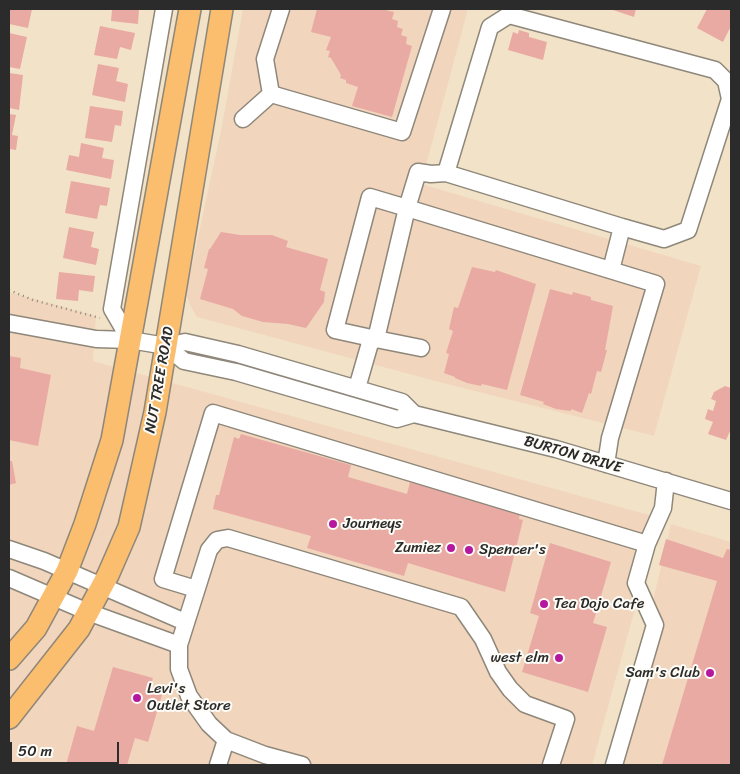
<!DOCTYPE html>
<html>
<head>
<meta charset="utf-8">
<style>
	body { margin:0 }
	#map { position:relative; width:740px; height:774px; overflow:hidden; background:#f2e3c8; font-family:Sriracha,sans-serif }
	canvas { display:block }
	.frame { position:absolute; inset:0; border:10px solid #2b2b2b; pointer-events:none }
	.scale { position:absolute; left:10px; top:742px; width:109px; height:22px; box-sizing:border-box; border:2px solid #2b2b2b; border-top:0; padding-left:6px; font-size:15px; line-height:18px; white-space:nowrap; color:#2b2b2b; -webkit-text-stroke:4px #fdfcf7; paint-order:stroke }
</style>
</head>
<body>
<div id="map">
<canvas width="740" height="774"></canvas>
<div class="frame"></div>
<div class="scale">50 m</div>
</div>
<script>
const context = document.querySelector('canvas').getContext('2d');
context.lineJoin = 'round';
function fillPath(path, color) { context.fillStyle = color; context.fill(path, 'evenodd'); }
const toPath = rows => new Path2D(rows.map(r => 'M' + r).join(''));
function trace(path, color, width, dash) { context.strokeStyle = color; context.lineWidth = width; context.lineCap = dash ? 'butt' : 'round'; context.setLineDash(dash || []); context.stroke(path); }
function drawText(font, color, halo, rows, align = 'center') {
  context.font = font + ' Sriracha,sans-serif'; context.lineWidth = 4; context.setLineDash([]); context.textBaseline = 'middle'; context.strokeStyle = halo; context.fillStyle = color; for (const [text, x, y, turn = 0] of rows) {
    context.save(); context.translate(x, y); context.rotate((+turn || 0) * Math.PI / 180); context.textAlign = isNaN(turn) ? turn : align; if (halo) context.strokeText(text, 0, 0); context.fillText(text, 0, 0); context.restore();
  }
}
fillPath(toPath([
	[243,9,468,9,421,184,701,266,654,436,439,382,197,317,190,305,186,293,222,126],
	[9,292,96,316,93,361,660,518,592,765,9,765],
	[671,524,731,542,731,765,614,765]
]), '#f1d5bd');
fillPath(toPath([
	[9,9,32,9,28,28,9,24],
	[112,9,139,9,138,24,111,21],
	[317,9,381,9,394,12,392,19,398,21,397,27,403,29,401,35,407,37,406,44,412,46,392,117,352,106,358,87,346,83,346,80,340,78,341,75,331,58,328,57,330,51,326,50,331,37,311,32],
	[610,9,636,9,634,17],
	[707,9,731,9,731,26,723,42,697,28],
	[100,26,135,33,131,50,120,47,117,59,94,55],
	[519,30,529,33,529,37,547,42,543,60,508,50,513,32,518,34],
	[9,33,27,37,20,69,9,67],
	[98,64,119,68,116,81,128,84,125,102,92,95],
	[9,73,23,75,19,110,9,108],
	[90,106,123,111,121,126,115,125,112,142,85,138],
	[9,114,16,115,12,135,18,136,16,150,9,149],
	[81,143,104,148,102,158,114,160,111,179,66,170,69,155,79,157],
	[71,181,110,188,107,206,100,205,97,219,65,213],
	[69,227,94,232,91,247,99,249,96,265,63,258],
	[221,232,240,235,272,235,288,241,286,247,328,259,320,290,325,292,324,302,306,328,288,324,263,322,242,316,233,309,200,299,208,269,204,268,209,249,210,249],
	[472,267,495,272,496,270,536,284,507,390,482,384,481,386,467,383,455,378,455,377,444,373,449,354,446,353,453,331,449,329,454,307,458,308],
	[59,272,95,276,93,292,79,290,78,301,56,299],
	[550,289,572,295,573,292,591,297,591,300,613,306,605,350,607,350,601,372,597,371,591,394,589,393,582,413,571,409,571,411,556,409,543,404,544,402,520,395],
	[9,356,21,358,20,368,51,375,38,446,9,440],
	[725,386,731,388,731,429,726,440,708,434,713,422,705,419,708,409,713,411,716,401,711,399,714,392],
	[241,434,351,465,348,477,407,494,410,482,520,513,519,519,523,520,505,592,408,563,404,576,307,548,311,536,213,509,216,495,219,495,234,437,239,439],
	[9,461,12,461,16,483,9,485],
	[666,539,723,558,727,549,731,550,731,765,662,765,717,581,659,565],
	[550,543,611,562,593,623,607,627,588,692,522,672,539,616,530,613],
	[113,667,153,678,149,691,162,695,148,742,135,738,127,765,66,765,77,726,94,731]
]), '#e9aaa3');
const minor = toPath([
	[271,94,402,132,442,9],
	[271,94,265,59,281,9],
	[243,119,271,94],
	[446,173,431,174,418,172,407,208,656,284,610,438,606,464],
	[611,270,622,227,446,173,490,27,509,15,715,70,726,81,730,99,688,230,664,239,622,227],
	[9,323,96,339,130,340,166,346,185,342,238,354,402,402,414,414],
	[130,340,112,309,164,9],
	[166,346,184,361,236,372,397,419,414,414,556,449,731,501],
	[357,388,370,343,376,339,407,208,370,197,335,330,376,339,421,348],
	[9,549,44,561,185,622],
	[9,578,88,612,179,645],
	[196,589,163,579,213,413,647,544],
	[218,765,226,740],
	[302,765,265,755,226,740,209,724,189,696,179,669,179,645,209,550,217,540,228,538,461,607,483,639,498,672,510,689,525,704,566,719,551,765],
	[614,765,655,625,636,583,647,544,663,508,666,481]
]);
const major = toPath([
	[9,659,36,628,67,571,85,524,112,440,190,9],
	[9,718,79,629,108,575,129,527,155,412,222,9]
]);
trace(minor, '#8e877a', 19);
trace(major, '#8e877a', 24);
trace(toPath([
	[9,290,33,300,100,318]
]), '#8e877a', 2.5, [1, 4]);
trace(minor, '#fff', 16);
trace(major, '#fbbd6e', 21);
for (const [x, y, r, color] of [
	[333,524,5,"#b5179e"],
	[451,548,5,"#b5179e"],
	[469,550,5,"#b5179e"],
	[544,604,5,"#b5179e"],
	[559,658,5,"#b5179e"],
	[710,673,5,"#b5179e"],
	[137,698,5,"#b5179e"]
]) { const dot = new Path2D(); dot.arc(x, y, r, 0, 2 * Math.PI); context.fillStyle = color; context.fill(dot); trace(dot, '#fdfcf7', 2); }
drawText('15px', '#2b2b2b', '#fdfcf7', [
	["NUT TREE ROAD",160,380,-80],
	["BURTON DRIVE",573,455,16]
]);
drawText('15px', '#2b2b2b', '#fdfcf7', [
	["Journeys",343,524],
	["Zumiez",441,548,"right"],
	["Spencer's",479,550],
	["Tea Dojo Cafe",554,604],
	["west elm",549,658,"right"],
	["Sam's Club",700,673,"right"],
	["Levi's",147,689],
	["Outlet Store",147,706]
], 'left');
</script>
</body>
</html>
